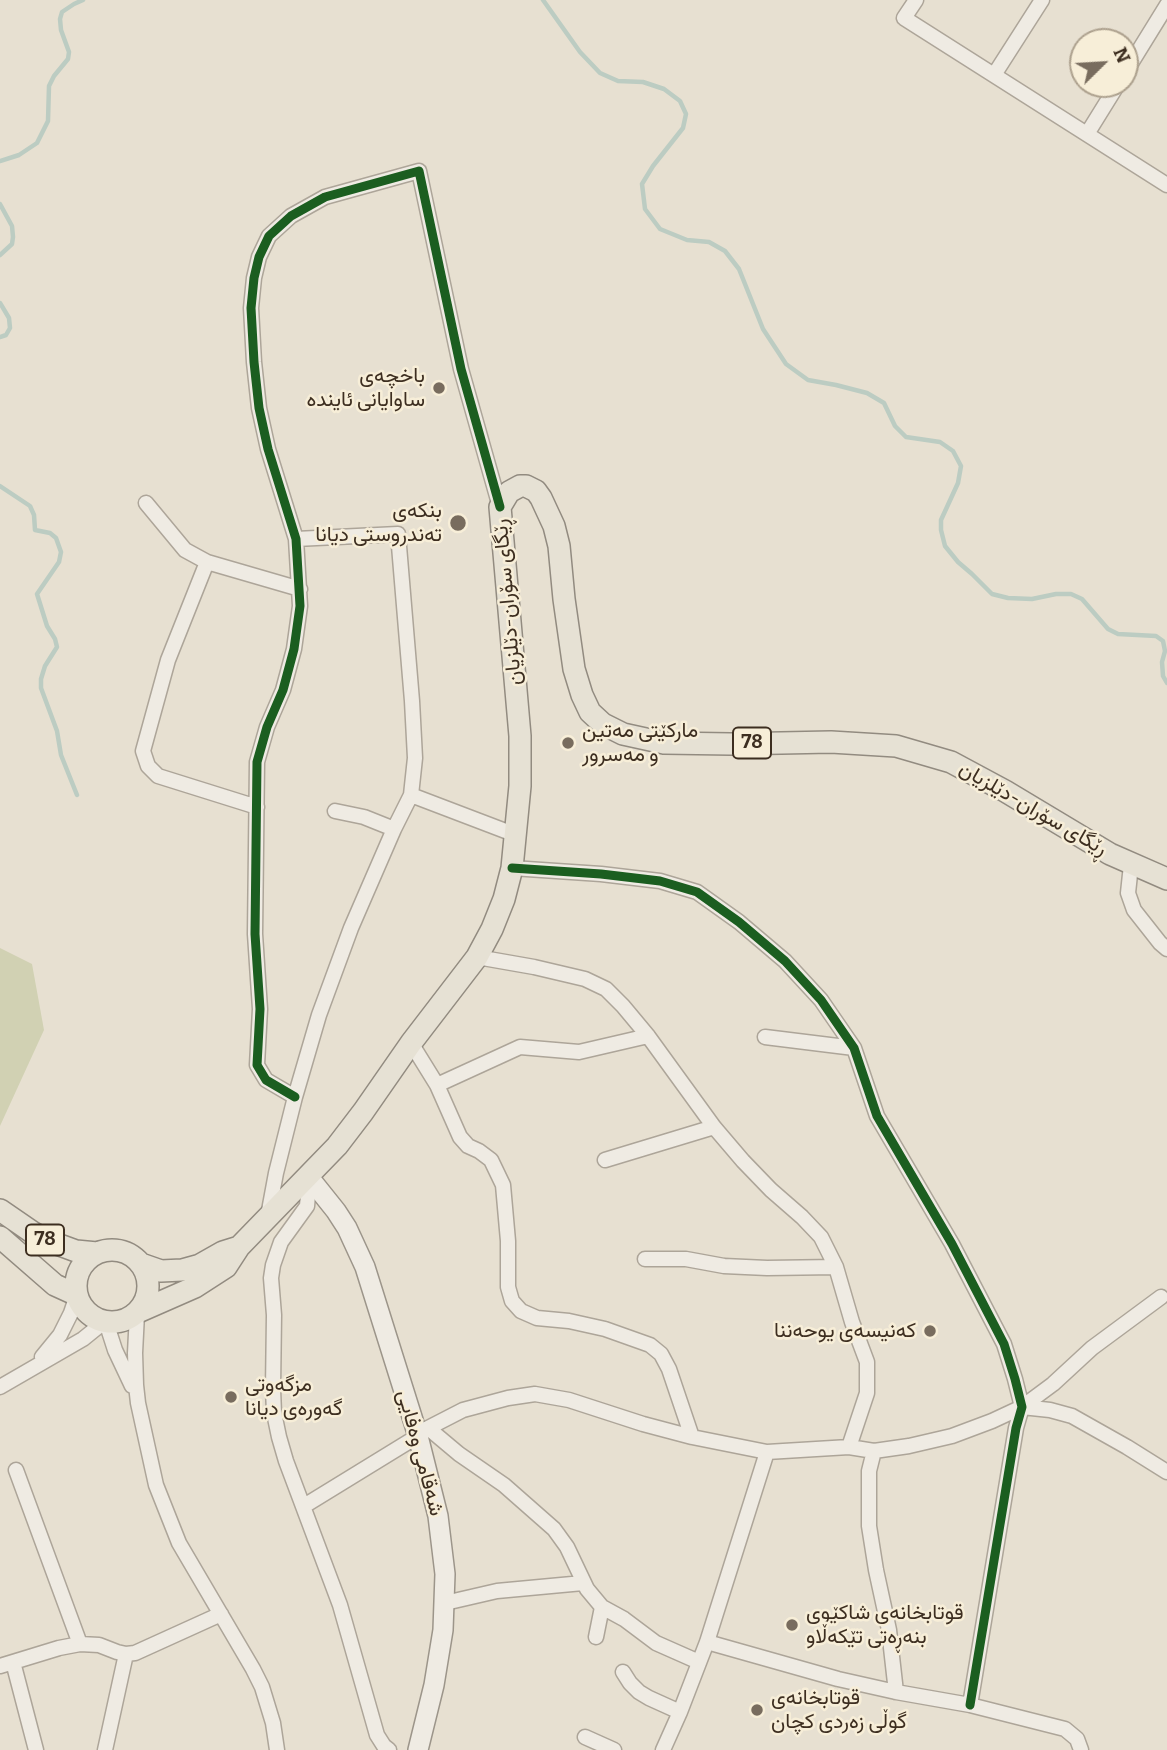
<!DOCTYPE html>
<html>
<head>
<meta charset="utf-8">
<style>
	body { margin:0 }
	#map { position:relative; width:1167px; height:1750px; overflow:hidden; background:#e7e0d1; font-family:Bitter,serif }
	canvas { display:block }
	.north { position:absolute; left:1069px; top:28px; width:70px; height:70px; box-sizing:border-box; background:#f7eed8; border:2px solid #ada18e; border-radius:50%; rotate:66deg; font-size:19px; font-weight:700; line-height:28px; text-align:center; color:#3d2e20 }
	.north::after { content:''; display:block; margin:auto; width:24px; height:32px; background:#786c5e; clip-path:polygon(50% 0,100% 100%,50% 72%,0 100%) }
</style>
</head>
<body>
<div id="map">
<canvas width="1167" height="1750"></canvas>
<div class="north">N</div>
</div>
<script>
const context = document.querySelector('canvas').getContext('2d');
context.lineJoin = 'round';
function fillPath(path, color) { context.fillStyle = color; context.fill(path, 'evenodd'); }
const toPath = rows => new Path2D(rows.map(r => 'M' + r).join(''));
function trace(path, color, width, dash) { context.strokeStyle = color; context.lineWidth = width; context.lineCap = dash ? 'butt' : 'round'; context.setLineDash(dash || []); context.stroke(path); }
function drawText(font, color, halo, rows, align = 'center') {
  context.font = font + ' Bitter,Vazirmatn,serif'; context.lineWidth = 5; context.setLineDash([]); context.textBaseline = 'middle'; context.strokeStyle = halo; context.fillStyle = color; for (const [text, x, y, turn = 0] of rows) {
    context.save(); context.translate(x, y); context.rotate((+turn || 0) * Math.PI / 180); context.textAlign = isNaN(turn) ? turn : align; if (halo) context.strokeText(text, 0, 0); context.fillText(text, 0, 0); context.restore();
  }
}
fillPath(toPath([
	[0,948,32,964,44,1030,0,1126]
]), '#d1d1b3');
trace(toPath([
	[543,0,580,52,600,73,618,81,643,82,664,89,680,101,686,114,683,128,653,166,642,184,645,209,660,229,687,240,709,242,725,251,739,269,763,329,786,364,808,380,836,385,867,393,884,403,895,426,906,437,940,442,953,451,961,466,958,483,941,520,941,530,945,546,958,562,972,574,992,594,1008,598,1032,599,1056,594,1071,594,1082,599,1108,629,1118,634,1156,636,1163,641,1165,651,1162,662,1163,676,1167,683],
	[0,161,19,155,37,143,48,121,49,86,54,76,68,59,69,52,61,30,60,19,62,12,74,4,83,0],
	[0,204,12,226,13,237,12,244,0,255],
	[0,303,9,318,10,328,6,335,0,337],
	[0,486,30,506,34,515,35,530,50,533,56,538,61,552,59,562,37,594,47,626,55,639,57,647,45,666,41,679,41,688,57,731,61,755,77,795]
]), '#bcccc2', 4.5);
const street = toPath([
	[916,0,904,18,1167,185],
	[1125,73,1167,5],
	[994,75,1042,0],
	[1087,134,1118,84],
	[146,503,185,550,207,562],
	[411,795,516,835],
	[257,807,158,776,148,766,143,751,168,660,207,562,300,589],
	[335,811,364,817,394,829],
	[1131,865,1128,893,1134,910,1160,943,1167,949],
	[512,868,601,874,660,881,697,892,739,922,785,961,821,1000,854,1048,877,1116,952,1244,1004,1344,1015,1379,1022,1407,1016,1428,970,1705],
	[477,957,534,967,585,979,606,989,623,1006,648,1036,714,1127,743,1161,771,1190,802,1217,821,1237,836,1267,852,1322,867,1362,867,1393,849,1447],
	[765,1037,854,1048],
	[411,1043,437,1085,460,1137,468,1146,479,1151,491,1160,503,1185,508,1241,508,1287,512,1301,521,1311,537,1318,569,1321,605,1329,650,1345,661,1354,669,1369,692,1437],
	[437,1085,520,1047,579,1052,648,1036],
	[295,1097,266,1080,257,1065,260,1009,255,934,257,762,267,727,283,690,294,649,300,606,296,539,268,449,259,408,254,362,251,308,254,278,259,257,269,236,291,216,325,197,419,171,461,369,500,507],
	[605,1160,714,1127],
	[303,1181,308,1195,307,1206,281,1242,273,1265,271,1278,274,1315,273,1389,274,1413,279,1437,286,1461,340,1605,377,1735,384,1746,389,1750],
	[268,1216,276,1173,295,1097,319,1015,351,928,394,829,411,795,415,758,412,701,398,534,296,539],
	[645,1259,686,1259,724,1266,767,1268,836,1267],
	[137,1314,135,1353,136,1385,138,1403,156,1485,179,1543,253,1669,262,1687,273,1723,277,1750],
	[106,1322,115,1350,132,1386],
	[42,1357,60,1335,71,1313,77,1295],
	[0,1387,83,1339,104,1322],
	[1022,1407,1050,1410,1072,1416,1127,1447,1167,1472],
	[428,1428,459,1454,504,1485,554,1529,567,1547,587,1589,602,1607,624,1619,656,1643,699,1662],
	[874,1451,869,1471,869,1526,876,1570,889,1630,896,1692],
	[16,1470,80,1644],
	[304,1506,418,1436,428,1428,463,1410,508,1398,535,1394,569,1400,643,1424,692,1437,767,1452,849,1447,874,1451,909,1446,952,1436,992,1421,1022,1407,1053,1384,1092,1348,1161,1297],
	[445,1603,497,1591,583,1583],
	[596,1637,602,1607],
	[707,1642,838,1679,896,1692,970,1705,1065,1729,1077,1739,1081,1750],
	[13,1662,36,1750],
	[0,1666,59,1648,80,1644,99,1645,117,1652,126,1654,135,1653,221,1614],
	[623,1672,630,1683,639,1692,649,1698,680,1712],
	[585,1737,614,1750],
	[105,1750,126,1654],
	[663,1750,680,1712,707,1642,767,1452]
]);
const secondary = toPath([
	[308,1176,336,1211,347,1228,365,1267,418,1436,438,1516,445,1574,443,1630,434,1685,418,1750]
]);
const primary = toPath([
	[0,1210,32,1232,46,1240,76,1251,97,1253],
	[0,1237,55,1285,77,1295],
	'76 1286a36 36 0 1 1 72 0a36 36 0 1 1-72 0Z',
	[141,1264,161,1271,182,1270,200,1265,223,1252,239,1247],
	[138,1312,195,1287,226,1267,239,1247,337,1146,363,1112,411,1043,477,957,492,929,504,899,512,868,520,786,520,736,500,507,509,492,520,486,526,486,536,491,541,498,554,526,559,546,564,599,574,669,582,695,590,712,603,724,623,734,664,743,731,744,831,742,896,746,951,762,1005,791,1110,854,1167,879]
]);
trace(street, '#ada599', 17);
trace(secondary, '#9c958a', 22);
trace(primary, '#928b80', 24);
trace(street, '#efebe3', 14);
trace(secondary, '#efebe3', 19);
trace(primary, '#e6e1d4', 21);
trace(toPath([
	[512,868,601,874,660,881,697,892,739,922,785,961,821,1000,854,1048,877,1116,952,1244,1004,1344,1015,1379,1022,1407,1016,1428,970,1705],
	[295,1097,266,1080,257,1065,260,1009,255,934,257,762,267,727,283,690,294,649,300,606,296,539,268,449,259,408,254,362,251,308,254,278,259,257,269,236,291,216,325,197,419,171,461,369,500,507]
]), '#1b5e20', 9);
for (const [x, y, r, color] of [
	[439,388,7,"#786c5e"],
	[458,523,9,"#786c5e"],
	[568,743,7,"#786c5e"],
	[930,1331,7,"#786c5e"],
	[231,1397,7,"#786c5e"],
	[792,1625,7,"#786c5e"],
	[757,1710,7,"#786c5e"]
]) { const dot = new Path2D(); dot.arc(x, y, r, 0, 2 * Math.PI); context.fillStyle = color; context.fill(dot); trace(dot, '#f7eed8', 2.5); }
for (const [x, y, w] of [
	[752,743,38],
	[45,1240,38]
]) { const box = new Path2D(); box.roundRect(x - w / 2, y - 15.5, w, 31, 5); context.fillStyle = '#f7eed8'; context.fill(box); trace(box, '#3d2e20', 2); }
drawText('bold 19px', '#3d2e20', null, [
	["78",752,743],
	["78",45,1240]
]);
drawText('21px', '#3d2e20', '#f7eed8', [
	["باخچەی",425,376,"right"],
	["ساوایانی ئایندە",425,400,"right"],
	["بنکەی",442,511,"right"],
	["تەندروستی دیانا",442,535,"right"],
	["مارکێتی مەتین",582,731],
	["و مەسرور",582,755],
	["کەنیسەی یوحەننا",916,1331,"right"],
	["مزگەوتی",245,1385],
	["گەورەی دیانا",245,1409],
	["قوتابخانەی شاکێوی",806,1613],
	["بنەڕەتی تێکەڵاو",806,1637],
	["قوتابخانەی",771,1698],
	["گوڵی زەردی کچان",771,1722]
], 'left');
drawText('21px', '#3d2e20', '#f7eed8', [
	["ڕێگای سۆران-دێلزیان",508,602,-95],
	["ڕێگای سۆران-دێلزیان",1033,809,30],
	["شەقامی وەفایی",420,1453,75]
]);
</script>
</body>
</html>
